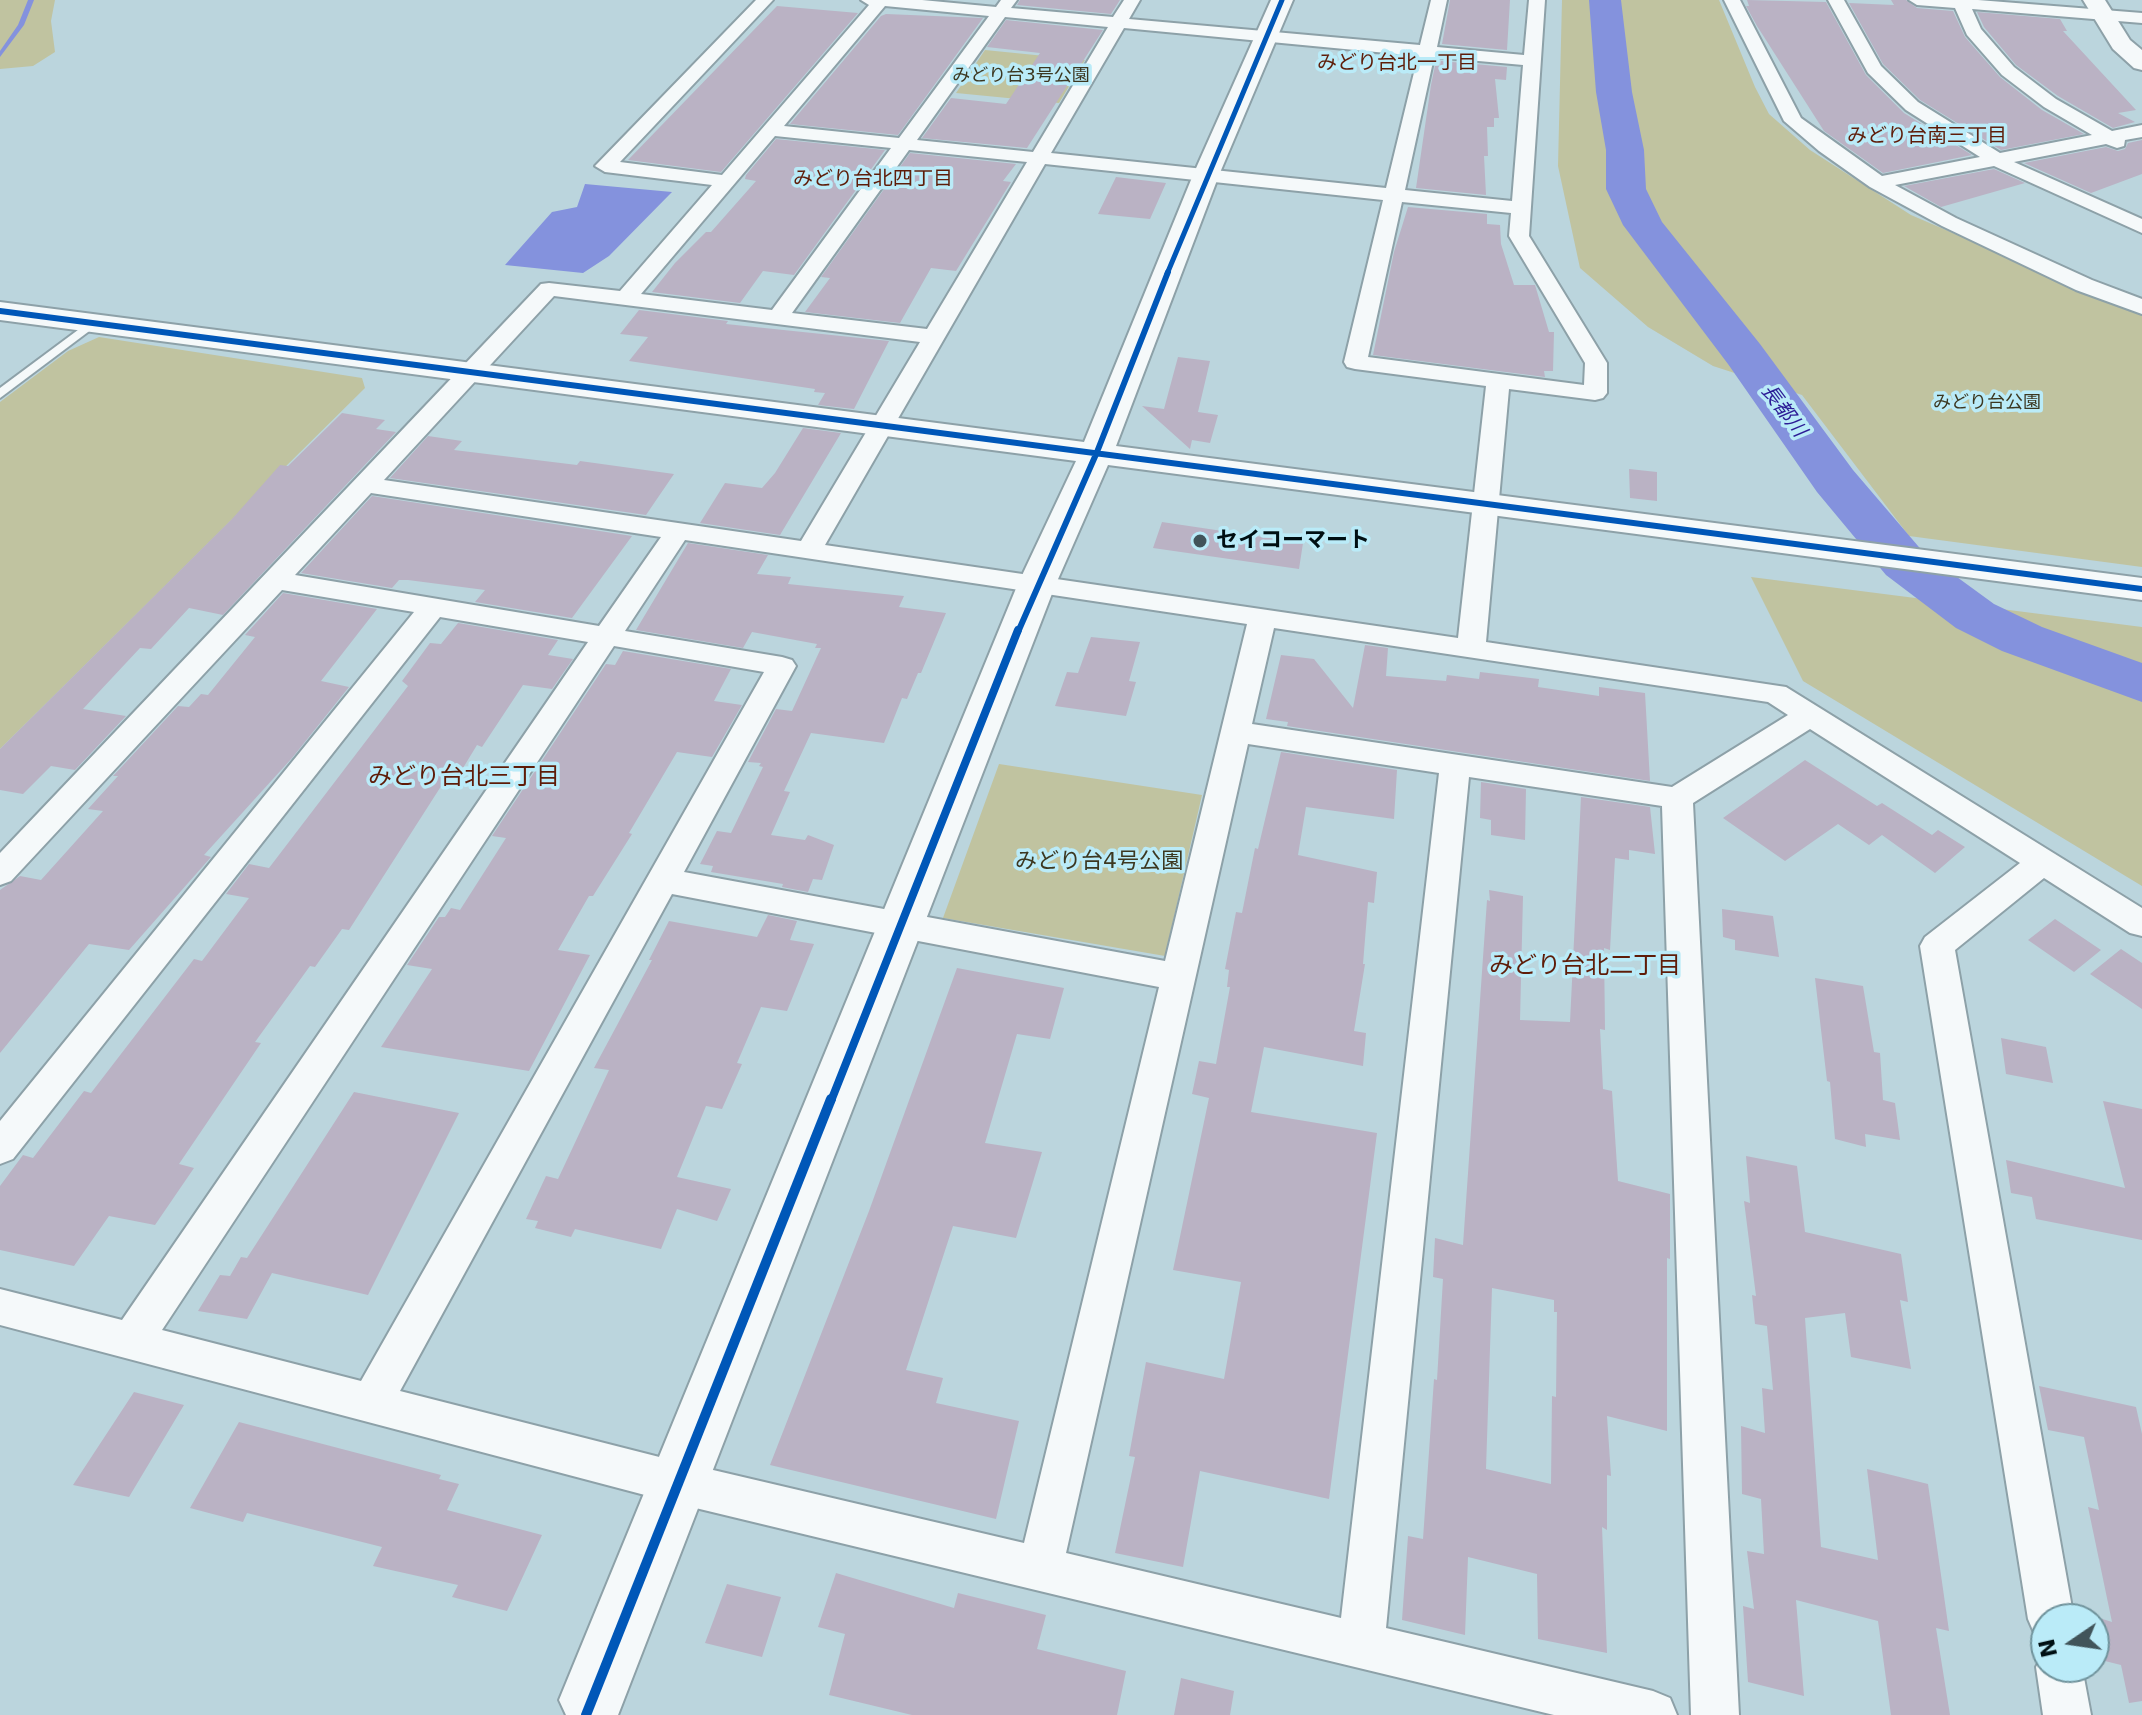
<!DOCTYPE html>
<html>
<head>
<meta charset="utf-8">
<style>
	body { margin:0 }
	#map { position:relative; width:2142px; height:1715px; overflow:hidden; background:#bbd5dd; font-family:"DejaVu Sans",sans-serif }
	canvas { display:block }
	.north { position:absolute; left:2030px; top:1603px; width:80px; height:80px; box-sizing:border-box; background:#baebf8; border:2px solid #70939c; border-radius:50%; rotate:257deg; font-size:22px; font-weight:700; line-height:32px; text-align:center; color:#000f13 }
	.north::after { content:''; display:block; margin:auto; width:28px; height:36px; background:#41545a; clip-path:polygon(50% 0,100% 100%,50% 72%,0 100%) }
</style>
</head>
<body>
<div id="map">
<canvas width="2142" height="1715"></canvas>
<div class="north">N</div>
</div>
<script>
const context = document.querySelector('canvas').getContext('2d');
context.lineJoin = 'round';
function fillPath(path, color) { context.fillStyle = color; context.fill(path, 'evenodd'); }
const toPath = rows => new Path2D(rows.map(r => 'M' + r).join(''));
function trace(path, color, width, dash) { context.strokeStyle = color; context.lineWidth = width; context.lineCap = dash ? 'butt' : 'round'; context.setLineDash(dash || []); context.stroke(path); }
function drawText(font, color, halo, rows, align = 'center') {
  context.font = font + ' "DejaVu Sans","Noto Sans JP",sans-serif'; context.lineWidth = 7; context.setLineDash([]); context.textBaseline = 'middle'; context.strokeStyle = halo; context.fillStyle = color; for (const [text, x, y, turn = 0] of rows) {
    context.save(); context.translate(x, y); context.rotate((+turn || 0) * Math.PI / 180); context.textAlign = isNaN(turn) ? turn : align; if (halo) context.strokeText(text, 0, 0); context.fillText(text, 0, 0); context.restore();
  }
}
fillPath(toPath([
	[0,0,55,0,51,21,55,52,33,66,0,69],
	[1562,0,1719,0,1755,87,1769,114,1810,150,1911,215,2142,314,2142,567,1909,536,1802,395,1713,366,1648,327,1580,268,1558,166],
	[985,50,1085,60,1059,103,956,93],
	[99,337,362,378,365,388,0,749,0,402,68,351],
	[1751,577,2142,627,2142,886,1803,681],
	[999,764,1202,795,1165,956,943,918]
]), '#c0c3a0');
fillPath(toPath([
	[585,184,672,192,609,256,583,273,505,265,552,212,577,207]
]), '#8492dd');
fillPath(toPath([
	[28,0,34,0,24,25,0,57,0,51,18,25,28,0]
]), '#8492dd');
fillPath(toPath([
	[1589,0,1621,0,1632,92,1644,150,1646,189,1662,222,1760,344,1853,470,1924,553,1994,604,2042,627,2142,663,2142,702,2002,651,1956,628,1886,575,1817,492,1728,364,1623,225,1606,189,1606,150,1596,92,1589,0]
]), '#8492dd');
fillPath(toPath([
	[1020,0,1120,0,1111,14,1017,5],
	[1450,0,1510,0,1507,50,1442,44],
	[1747,0,1826,2,1866,75,1904,113,1972,155,1883,173,1824,131,1757,26,1746,6,1749,6],
	[1891,0,1906,0,1917,8,1953,11,1965,37,2000,77,2042,110,2084,134,2001,150,1920,100,1883,64,1849,3,1894,5],
	[777,6,858,13,721,172,628,160],
	[1977,12,2060,19,2067,31,2063,31,2136,110,2118,113,2135,122,2113,128,2058,96,2016,65,1984,27],
	[886,14,983,18,898,135,790,124,881,16],
	[1006,20,1103,30,1027,148,922,138,951,98,1006,104,1040,53,987,47],
	[1441,61,1507,67,1506,80,1495,79,1499,118,1494,118,1494,127,1487,127,1488,156,1484,156,1486,195,1416,188,1431,85,1435,66,1440,66],
	[776,139,885,150,794,275,763,271,740,303,652,292,675,263,706,232,711,232,756,181,745,179,746,175],
	[2142,140,2142,174,2091,193,2024,163,2106,147,2118,151,2125,149,2128,143],
	[910,153,1016,164,1003,181,1011,182,956,271,931,268,900,323,805,312,830,278,821,277],
	[1994,169,2025,183,1941,207,1904,186],
	[1116,177,1166,183,1150,219,1098,214],
	[1408,207,1487,214,1487,224,1500,225,1501,244,1514,285,1535,285,1549,332,1554,332,1553,371,1544,371,1545,377,1373,355,1394,252],
	[639,310,728,321,726,324,889,341,854,409,818,405,825,393,814,392,815,389,629,361,648,337,620,334],
	[1178,357,1210,361,1198,412,1218,415,1210,443,1192,440,1190,449,1142,406,1164,409],
	[342,413,385,420,376,429,396,432,223,615,189,608,151,649,140,648,83,709,126,716,75,770,51,766,23,794,0,790,0,749,232,519,280,465,288,466],
	[803,428,841,433,780,535,700,523,725,483,762,488,775,473],
	[428,436,462,441,454,450,577,465,580,461,674,474,646,515,390,478],
	[1629,469,1657,472,1657,501,1630,498],
	[372,496,632,536,572,618,475,602,485,590,408,580,399,580,392,588,301,573],
	[1162,522,1303,543,1299,569,1153,548],
	[688,543,768,555,757,574,791,577,788,584,904,596,899,607,946,613,921,673,918,673,907,699,902,698,884,743,811,733,784,791,790,792,771,835,805,840,808,835,834,845,822,880,813,879,808,892,782,887,783,884,711,872,713,866,700,864,717,831,731,833,763,767,759,766,761,763,748,762,776,709,792,711,821,648,815,648,817,644,752,632,743,648,636,630],
	[283,593,377,609,321,681,349,687,292,758,204,855,211,857,129,950,89,944,0,1053,0,890,20,876,41,880,103,811,88,809,118,776,113,776,178,706,189,707,201,694,208,695,255,637,245,635],
	[458,623,558,640,548,655,573,659,552,689,523,685,482,747,477,745,463,768,454,766,349,930,342,929,315,967,310,966,255,1042,261,1043,179,1164,194,1168,155,1225,109,1216,74,1266,0,1250,0,1186,23,1155,33,1158,84,1091,91,1093,194,959,202,961,249,898,226,894,249,864,269,868,408,686,402,681,430,643,441,644],
	[1091,637,1140,642,1129,681,1136,682,1126,716,1055,706,1067,672,1078,673],
	[1365,645,1388,648,1386,676,1446,681,1447,675,1479,679,1480,672,1539,679,1538,687,1599,696,1599,687,1645,693,1650,781,1287,726,1288,722,1266,719,1281,655,1314,659,1353,708],
	[623,651,731,669,714,701,742,705,712,757,677,752,629,833,632,834,593,896,589,896,558,950,590,955,529,1071,381,1047,432,969,407,965,439,917,445,917,451,908,460,910,506,838,492,836,606,664,615,665],
	[1281,752,1397,770,1394,819,1306,807,1298,855,1377,872,1374,903,1368,902,1363,964,1365,964,1354,1031,1366,1033,1363,1066,1264,1047,1251,1112,1377,1133,1329,1499,1200,1471,1183,1567,1115,1553,1135,1457,1129,1456,1146,1362,1224,1379,1241,1282,1173,1270,1209,1098,1192,1094,1199,1061,1216,1064,1230,987,1227,987,1229,970,1225,969,1236,912,1242,913,1255,848,1258,849],
	[1805,760,1877,806,1882,803,1932,835,1938,830,1965,847,1935,873,1882,835,1869,845,1838,824,1785,861,1723,818],
	[1481,782,1526,789,1525,840,1491,835,1491,820,1480,818],
	[1581,797,1650,807,1655,854,1629,850,1629,860,1615,858,1610,950,1604,948,1605,1030,1600,1029,1603,1089,1612,1091,1618,1181,1670,1194,1670,1259,1667,1258,1667,1431,1607,1416,1611,1476,1607,1475,1607,1530,1602,1527,1607,1653,1538,1639,1537,1574,1468,1557,1465,1635,1402,1620,1408,1536,1423,1539,1434,1379,1437,1380,1443,1279,1433,1277,1435,1238,1463,1245,1487,900,1490,901,1489,890,1523,896,1520,1020,1570,1022],
	[1492,1288,1554,1300,1554,1312,1557,1312,1556,1397,1552,1396,1551,1484,1486,1469],
	[1722,909,1773,916,1779,957,1735,950,1735,940,1723,937],
	[768,915,797,921,790,940,814,944,787,1011,761,1007,737,1063,742,1064,722,1109,706,1106,677,1177,731,1189,717,1221,677,1209,661,1249,575,1229,571,1237,535,1228,538,1221,526,1219,546,1176,558,1179,609,1070,594,1068,652,960,649,960,669,921,757,937],
	[2055,919,2101,950,2074,972,2028,940],
	[2121,949,2142,963,2142,1009,2090,974],
	[957,968,1064,988,1050,1039,1017,1034,985,1143,1042,1152,1016,1238,953,1226,906,1370,943,1378,936,1403,1019,1421,996,1519,770,1465,869,1211],
	[1815,978,1863,986,1874,1052,1880,1053,1883,1100,1895,1103,1900,1140,1865,1134,1866,1147,1835,1139,1830,1082,1827,1081],
	[2001,1038,2046,1047,2053,1083,2006,1074],
	[354,1092,459,1113,368,1295,272,1273,247,1319,198,1311,220,1275,230,1276,241,1257,247,1258],
	[2103,1101,2142,1109,2142,1240,2036,1219,2032,1197,2011,1193,2006,1160,2125,1188],
	[1746,1156,1797,1166,1805,1232,1901,1254,1908,1302,1900,1300,1911,1369,1851,1357,1845,1313,1805,1318,1821,1547,1878,1560,1867,1469,1928,1484,1949,1631,1936,1628,1950,1715,1891,1715,1878,1621,1796,1600,1804,1696,1748,1682,1743,1606,1754,1609,1747,1551,1764,1554,1761,1499,1742,1494,1741,1426,1765,1433,1762,1388,1773,1390,1767,1326,1755,1324,1752,1295,1756,1296,1744,1201,1750,1203],
	[2039,1386,2136,1407,2142,1434,2142,1701,2129,1703,2121,1665,2101,1660,2093,1616,2112,1622,2088,1507,2099,1510,2084,1437,2048,1430],
	[134,1392,184,1405,129,1497,73,1485],
	[239,1422,441,1475,439,1479,459,1484,447,1510,542,1535,507,1611,452,1597,458,1585,373,1566,382,1547,247,1513,243,1522,190,1508],
	[836,1573,954,1608,958,1593,1046,1615,1037,1649,1126,1671,1117,1715,912,1715,829,1695,845,1634,818,1627],
	[727,1584,781,1597,762,1657,705,1643],
	[1181,1678,1234,1691,1230,1715,1174,1715]
]), '#bab2c4');
const lane = toPath([
	[90,321,100,323,0,398,0,388,90,321]
]);
const street = toPath([
	[756,0,773,0,620,162,722,175,869,5,861,0,922,0,996,7,1001,0,1017,0,1011,8,1113,17,1124,0,1140,0,1129,19,1420,45,1431,0,1447,0,1437,47,1524,55,1529,0,1545,0,1529,236,1607,363,1607,393,1603,398,1595,400,1509,389,1486,642,1786,687,2142,908,2142,936,2130,933,2044,878,1955,950,2074,1619,2046,1619,2046,1640,2035,1635,2028,1619,1920,946,1925,937,2020,863,1810,729,1693,803,1739,1715,1691,1715,1662,806,1469,777,1386,1628,1653,1691,1670,1698,1677,1715,1554,1715,679,1504,0,1325,0,1289,122,1320,588,642,440,617,13,1159,0,1164,0,1121,414,612,282,590,11,881,0,885,0,853,541,284,549,283,620,291,712,185,605,172,595,166,756,0],
	[885,6,989,16,899,138,784,126,885,6],
	[1005,17,1108,27,1033,152,917,140,1005,17],
	[1124,28,1418,56,1386,188,1051,153,1124,28],
	[1434,57,1523,65,1512,201,1405,190,1434,57],
	[775,136,891,148,772,310,641,294,775,136],
	[909,150,1027,162,927,329,792,313,909,150],
	[1045,164,1383,200,1344,362,1347,367,1355,369,1486,386,1458,638,825,545,1045,164],
	[1402,202,1511,213,1509,236,1585,363,1584,385,1368,357,1402,202],
	[554,296,920,342,801,541,384,480,554,296],
	[371,493,661,537,599,626,295,575,371,493],
	[685,540,1247,624,1165,961,684,872,796,666,792,660,782,657,625,631,685,540],
	[1274,628,1768,702,1788,715,1672,787,1252,724,1274,628],
	[614,646,764,672,361,1381,162,1330,614,646],
	[1248,744,1439,773,1341,1618,1066,1553,1248,744],
	[672,894,1159,987,1024,1543,679,1462,400,1391,672,894],
	[1724,0,1740,0,1801,118,1882,176,1980,157,1906,110,1868,73,1828,0,1844,0,1881,66,1918,102,2000,153,2092,135,2044,107,2002,75,1967,35,1955,8,1917,5,1909,0,1978,0,2142,13,2142,23,1972,9,1981,29,2014,67,2056,99,2112,131,2142,125,2142,137,2125,140,2124,146,2117,148,2106,144,2014,162,2142,219,2142,233,1994,166,1895,185,1956,218,2092,280,2142,299,2142,314,2076,290,1942,226,1870,187,1819,151,1784,121,1724,0],
	[2046,1649,2046,1667,2082,1667,2091,1715,2043,1715,2036,1667,2046,1649]
]);
const secondary = toPath([
	[1271,0,1293,0,1219,175,1116,446,2142,578,2142,600,1108,465,1055,586,618,1715,566,1715,559,1700,1017,586,1076,461,0,320,0,302,1084,442,1193,175,1271,0],
	[2083,0,2105,0,2130,40,2142,50,2142,70,2134,68,2113,49,2083,0]
]);
trace(lane, '#8da1a8', 4);
trace(street, '#8da1a8', 4);
trace(secondary, '#8da1a8', 4);
fillPath(lane, '#f5f9fa');
fillPath(street, '#f5f9fa');
fillPath(secondary, '#f5f9fa');
trace(toPath([
	[1167,274,1282,0]
]), '#0057b8', 5);
trace(toPath([
	[0,311,2142,589],
	[1018,632,1097,452,1168,272]
]), '#0057b8', 6);
trace(toPath([
	[831,1101,1018,630]
]), '#0057b8', 8);
trace(toPath([
	[586,1715,831,1099]
]), '#0057b8', 10);
for (const [x, y, r, color] of [
	[1200,541,8,"#41545a"]
]) { const dot = new Path2D(); dot.arc(x, y, r, 0, 2 * Math.PI); context.fillStyle = color; context.fill(dot); trace(dot, '#baebf8', 3); }
drawText('18px', '#3c3720', '#baebf8', [
	["みどり台3号公園",1021,76],
	["みどり台公園",1987,403]
]);
drawText('20px', '#5e1c08', '#baebf8', [
	["みどり台北一丁目",1397,64],
	["みどり台南三丁目",1927,137],
	["みどり台北四丁目",873,180]
]);
drawText('italic 20px', '#2b1b95', '#baebf8', [
	["長都川",1783,411,53]
]);
drawText('bold 22px', '#000f13', '#baebf8', [
	["セイコーマート",1216,541]
], 'left');
drawText('22px', '#3c3720', '#baebf8', [
	["みどり台4号公園",1099,862]
]);
drawText('24px', '#5e1c08', '#baebf8', [
	["みどり台北三丁目",464,778],
	["みどり台北二丁目",1585,967]
]);
</script>
</body>
</html>
